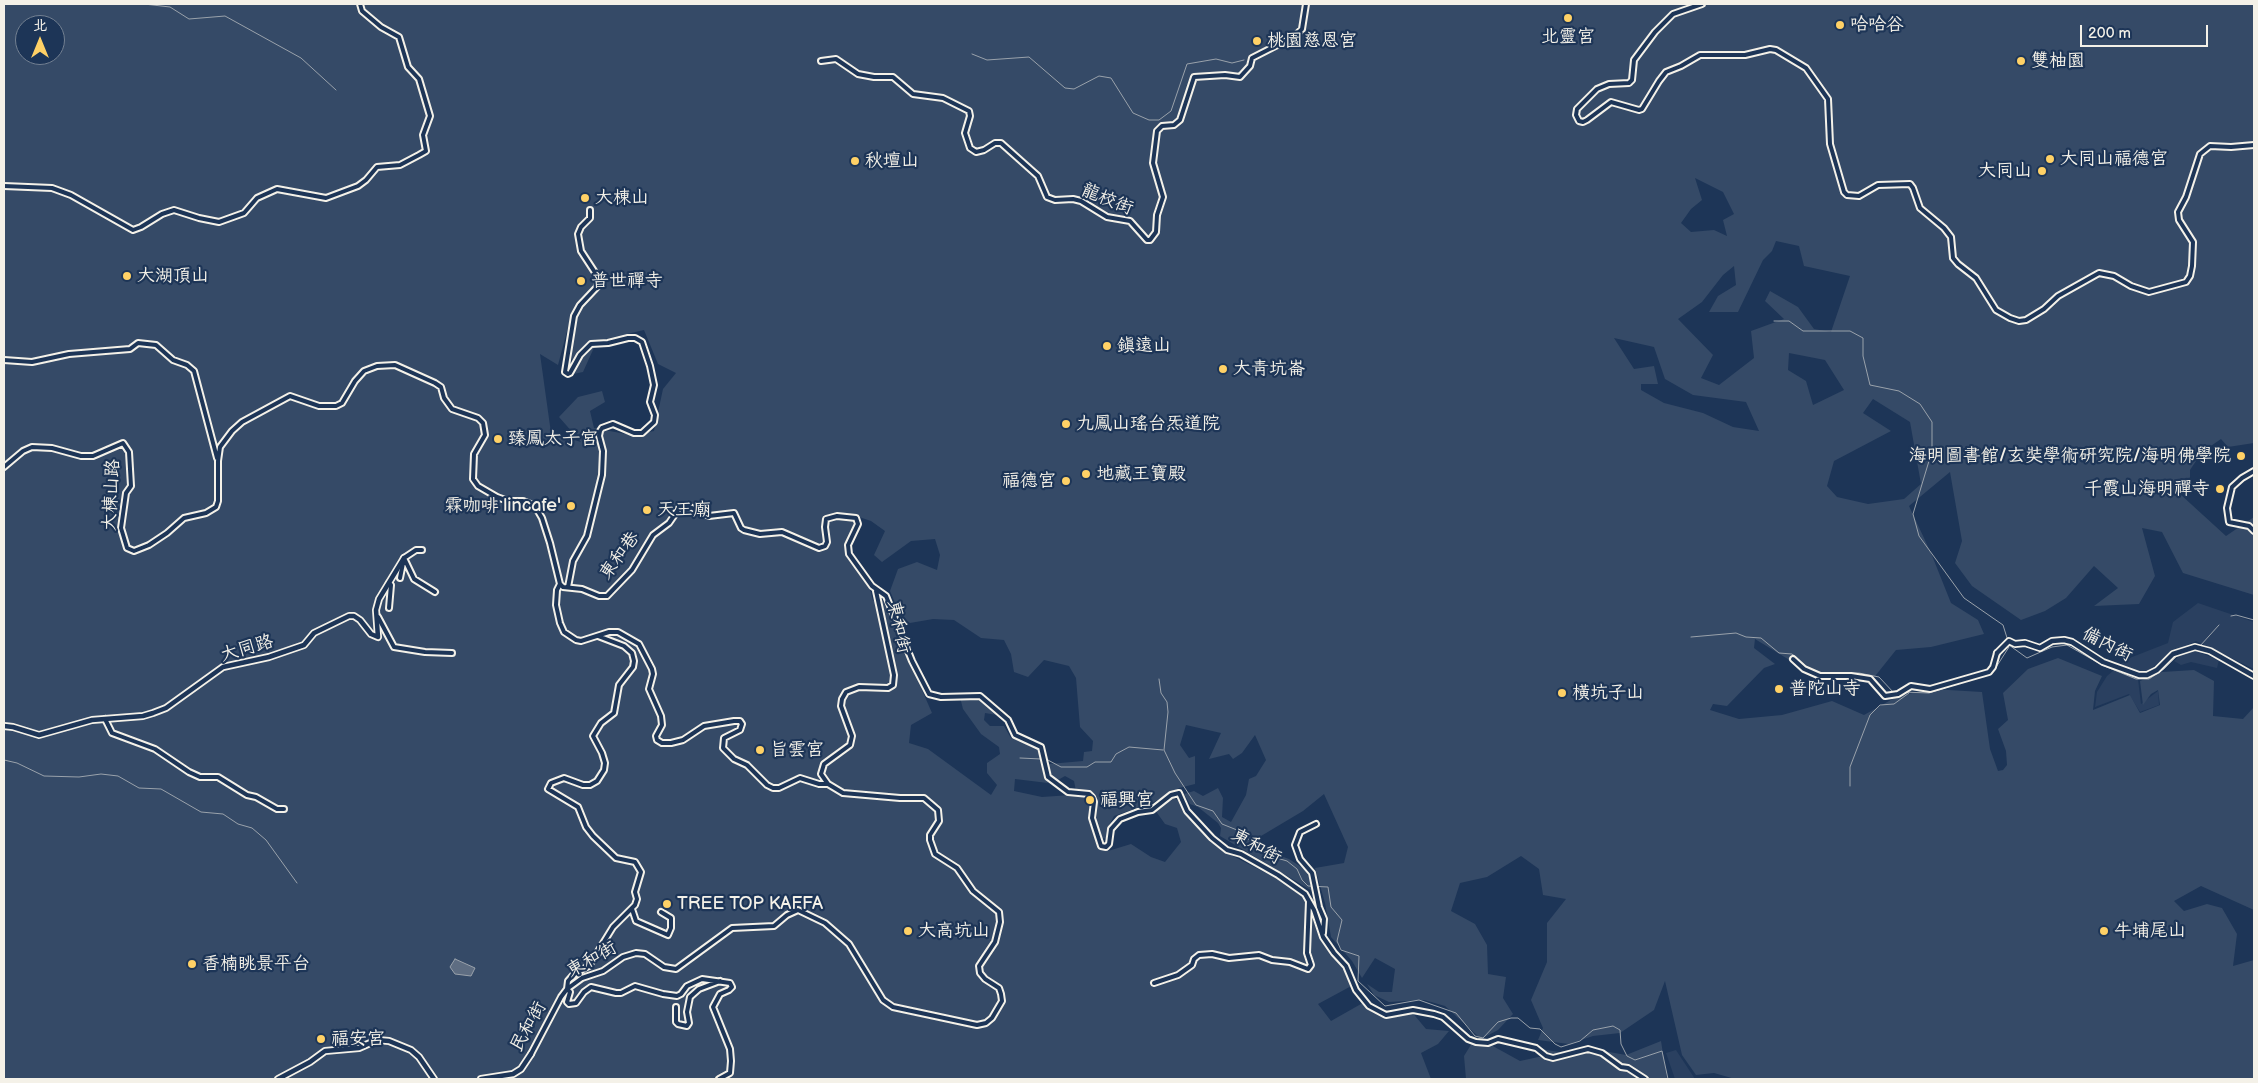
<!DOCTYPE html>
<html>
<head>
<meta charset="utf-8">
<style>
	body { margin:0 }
	#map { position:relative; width:2258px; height:1083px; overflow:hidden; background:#1d3557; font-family:"Balsamiq Sans","LXGW WenKai TC",sans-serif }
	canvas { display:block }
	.frame { position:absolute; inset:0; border:5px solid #f4f1e8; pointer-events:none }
	.north { position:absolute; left:15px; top:15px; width:50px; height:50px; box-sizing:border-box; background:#1d3557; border:1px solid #738091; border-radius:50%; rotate:0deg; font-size:14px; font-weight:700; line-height:20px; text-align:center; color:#f4f1e8 }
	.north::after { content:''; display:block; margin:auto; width:18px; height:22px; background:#ffd166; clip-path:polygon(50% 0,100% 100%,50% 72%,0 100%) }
	.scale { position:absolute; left:2080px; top:25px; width:128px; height:22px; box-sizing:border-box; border:2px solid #f4f1e8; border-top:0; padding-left:6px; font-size:15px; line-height:18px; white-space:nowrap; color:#f4f1e8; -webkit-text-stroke:4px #1d3557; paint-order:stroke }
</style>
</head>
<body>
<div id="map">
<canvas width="2258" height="1083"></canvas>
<div class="frame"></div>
<div class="north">北</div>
<div class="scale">200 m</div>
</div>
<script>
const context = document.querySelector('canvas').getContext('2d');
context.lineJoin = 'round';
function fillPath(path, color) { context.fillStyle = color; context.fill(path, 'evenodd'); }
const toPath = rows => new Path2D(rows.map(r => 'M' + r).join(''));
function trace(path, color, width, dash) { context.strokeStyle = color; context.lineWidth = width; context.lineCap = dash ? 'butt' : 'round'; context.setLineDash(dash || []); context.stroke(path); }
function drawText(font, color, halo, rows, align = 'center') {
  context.font = font + ' "Balsamiq Sans","LXGW WenKai TC",sans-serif'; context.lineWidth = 4.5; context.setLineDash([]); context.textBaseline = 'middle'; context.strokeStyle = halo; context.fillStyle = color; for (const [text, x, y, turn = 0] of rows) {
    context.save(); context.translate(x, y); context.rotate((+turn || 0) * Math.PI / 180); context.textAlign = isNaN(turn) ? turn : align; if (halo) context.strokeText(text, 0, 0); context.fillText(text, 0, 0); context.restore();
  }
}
fillPath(toPath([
	[2198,603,2254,622,2254,669,2196,641,2170,653,2138,679,2141,704,2158,691,2159,705,2140,712,2129,694,2095,707,2097,692,2107,676,2127,659,2168,643,2173,622],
	[2195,651,2219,660,2217,668,2191,662,2181,665,2174,661,2179,656],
	[1676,1050,1695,1079,1675,1079,1666,1053]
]), '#2a4060');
fillPath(toPath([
	[4,4,2254,4,2254,443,2228,447,2221,439,2202,452,2190,470,2190,483,2180,494,2226,536,2254,517,2254,595,2183,573,2162,532,2142,528,2155,576,2139,604,2094,606,2118,588,2094,566,2066,598,2045,611,2021,620,1972,586,1955,563,1962,541,1950,472,1909,506,1931,553,1951,603,1978,620,1984,634,1931,647,1896,650,1872,680,1844,676,1828,678,1814,675,1755,639,1754,648,1775,664,1764,668,1727,706,1713,704,1710,710,1739,719,1782,715,1832,701,1864,715,1898,696,1932,689,1982,692,1990,749,1998,771,2003,770,2007,765,2006,751,1998,729,2008,720,2003,693,2028,669,2058,658,2102,676,2095,691,2093,710,2130,695,2140,713,2160,705,2158,690,2151,694,2143,705,2140,681,2162,672,2194,670,2214,681,2213,716,2243,719,2254,707,2254,910,2201,886,2174,901,2184,911,2207,904,2222,908,2237,934,2233,966,2254,960,2254,1079,1735,1079,1714,1073,1696,1075,1682,1055,1665,981,1654,1010,1620,1033,1593,1036,1569,1044,1538,1040,1543,1028,1531,1000,1547,962,1547,923,1566,899,1543,895,1539,869,1521,856,1487,877,1460,883,1451,911,1475,924,1487,945,1488,974,1506,977,1503,998,1513,1014,1498,1030,1481,1039,1445,1006,1424,1000,1389,1002,1374,995,1367,984,1379,992,1392,992,1395,969,1375,958,1362,978,1352,961,1331,937,1325,903,1315,868,1344,863,1348,847,1324,794,1303,811,1256,839,1275,854,1289,859,1306,870,1314,892,1220,836,1221,828,1218,823,1198,807,1190,804,1184,794,1194,791,1203,796,1218,788,1223,798,1222,817,1231,822,1246,795,1249,779,1256,776,1266,760,1255,735,1242,753,1233,759,1229,754,1209,759,1221,733,1186,725,1180,745,1189,758,1195,756,1195,784,1179,788,1154,802,1114,816,1106,831,1107,839,1102,838,1097,823,1095,794,1088,791,1076,791,1074,781,1065,776,1058,780,1058,783,1053,783,1047,771,1049,764,1083,761,1084,752,1092,751,1093,741,1080,727,1076,678,1069,666,1044,660,1028,677,1014,672,1011,654,1004,640,981,638,954,620,933,619,910,623,903,622,890,591,898,569,917,562,937,570,940,555,935,539,911,541,882,562,874,555,885,531,871,521,856,516,853,522,853,534,847,558,869,585,873,601,880,594,932,713,911,725,909,743,928,749,991,795,997,785,987,773,987,763,1000,754,999,747,981,734,963,709,960,697,982,699,996,710,997,715,985,713,984,720,990,726,1004,726,1011,738,1038,747,1048,783,1015,779,1014,791,1042,797,1071,795,1089,797,1093,806,1090,821,1099,849,1108,851,1131,844,1151,857,1165,862,1181,842,1177,828,1165,824,1155,810,1173,798,1180,801,1190,818,1225,852,1301,891,1311,913,1318,922,1321,936,1355,984,1318,1004,1331,1021,1368,1000,1381,1010,1411,1011,1426,1029,1449,1031,1438,1044,1421,1053,1431,1079,4,1079],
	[25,25,55,25,55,55,25,55],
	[1695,178,1723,192,1734,214,1723,220,1727,236,1714,230,1691,232,1681,223,1691,209,1702,200],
	[1776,241,1799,246,1804,266,1850,276,1831,332,1814,329,1798,307,1770,291,1765,301,1784,319,1751,331,1754,358,1719,385,1701,378,1713,355,1678,319,1702,302,1723,275,1734,266,1736,285,1718,296,1709,312,1738,312,1763,260,1772,251],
	[570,320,573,374,583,372,597,341,644,330,658,364,676,373,663,389,654,431,631,435,594,428,590,411,605,402,602,391,578,397,559,417,581,442,551,433,540,354,558,365],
	[1614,338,1654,347,1665,379,1693,395,1746,402,1759,431,1733,427,1703,413,1664,403,1641,390,1641,384,1658,384,1654,366,1634,369],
	[1789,353,1825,360,1844,390,1813,405,1806,381,1788,370],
	[1873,399,1910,422,1921,484,1904,499,1868,504,1837,497,1827,486,1834,461,1891,431,1863,413],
	[1661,1041,1667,1079,1466,1079,1464,1056,1472,1043,1491,1045,1520,1061,1543,1056,1540,1051,1516,1045,1559,1052,1587,1048,1626,1055]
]), '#354a67');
const water = toPath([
	[455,959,475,968,471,976,455,974,450,967,455,959]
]);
fillPath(water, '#5e6d82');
trace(water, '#9aa2ab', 1);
trace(toPath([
	[144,4,170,7,189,19,225,16,301,58,336,90],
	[972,54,987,60,1029,57,1065,88,1074,89,1099,76,1111,78,1133,113,1149,120,1159,120,1171,111,1187,64,1216,59,1232,63,1244,60],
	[1774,321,1789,321,1803,331,1850,331,1863,338,1863,356,1870,385,1899,391,1920,404,1932,422,1932,451,1913,514,1919,536,1964,598,2003,625,2008,641],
	[2231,616,2236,615,2254,620],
	[1691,637,1736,633,1746,637,1761,638,1779,653,1792,654,1810,670],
	[2009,645,2027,658,2052,647,2067,645,2102,665,2136,679,2149,679,2164,669,2178,655,2194,650],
	[2200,646,2219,625],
	[1818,674,1859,673,1879,677,1894,693],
	[1990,674,1993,672,2009,647],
	[1159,679,1161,693,1167,702,1168,712,1164,750,1175,773,1196,805,1213,811,1222,824,1237,830,1270,856,1287,861,1297,869,1302,880,1308,886,1328,887,1331,907,1342,920,1337,941,1341,950,1359,956,1358,981,1385,1006,1419,1000,1456,1013,1475,1036,1483,1038,1498,1022,1511,1018,1518,1018,1530,1028,1540,1029,1555,1044,1561,1047,1580,1041,1593,1030,1613,1026,1620,1030,1621,1044,1627,1056,1635,1060,1662,1051,1668,1079],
	[1903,692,1929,693,1986,675],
	[1020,758,1041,759],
	[1046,759,1061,767,1087,767,1095,762,1111,762,1116,754,1129,747,1163,750],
	[4,760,17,763,44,776,79,777,101,774,118,776,139,788,161,789,201,812,223,814,238,824,252,828,266,840,297,883],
	[1850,786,1850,767,1870,715,1880,705,1894,704,1909,693]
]), '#9aa2ab', 1);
const minor = toPath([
	[1702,4,1673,14,1655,32,1634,60,1632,80,1629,83,1609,84,1597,89,1577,109,1576,115,1579,121,1583,122,1587,120,1611,102,1639,110,1642,109,1659,81,1666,72,1681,66,1700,55,1745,55,1770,49,1776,50,1806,68,1828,99,1830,144,1844,192,1847,195,1859,196,1878,185,1910,184,1913,188,1920,208,1944,228,1951,237,1953,258,1958,264,1976,278,1996,310,2010,318,2019,321,2026,320,2044,309,2058,296,2099,273,2114,276,2131,286,2149,292,2186,282,2190,276,2192,266,2193,242,2179,220,2178,212,2186,197,2200,154,2210,146,2231,147,2254,145],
	[821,61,836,59,858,74,874,77,893,77,913,94,943,98,969,111,970,116,965,133,970,148,976,152,984,150,995,143,1001,143,1038,176,1047,197,1055,200,1073,199,1081,201,1107,217,1130,221,1147,240,1150,240,1156,232,1157,215,1163,197,1153,163,1157,131,1162,126,1174,125,1180,120,1194,77,1225,75,1240,77,1250,66,1252,58,1295,36,1302,29,1306,4],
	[4,186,52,188,71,195,133,230,141,227,162,214,174,210,199,218,219,222,244,213,257,198,277,189,326,198,358,186,366,180,377,167,400,165,419,155,426,151,423,135,430,116,419,79,408,67,399,37,381,27,362,11,360,4],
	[4,360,32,362,69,354,130,349,138,343,156,345,173,360,187,365,194,371,217,458],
	[4,467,23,451,32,447,52,448,81,456,93,456,123,443,129,452,131,486,126,493,121,528,127,548,134,551,149,545,167,533,184,518,206,513,216,507,218,501,218,461,220,447,232,431,242,422,290,396,319,406,336,406,342,403,355,381,364,371,377,366,395,365,435,383,441,387,444,398,452,409,478,418,483,423,485,435,474,454,473,479,478,486,497,497,508,501,523,501,535,506,542,518,550,543,560,584],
	[2254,471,2242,478,2232,487,2227,508,2229,522,2249,526,2254,531],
	[404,558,414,579,435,592],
	[400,578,404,558,416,550,422,550],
	[389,583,391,585,389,608],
	[560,584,563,587,582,589,599,596,607,596,632,570,653,535,669,523,680,507,690,507,709,516,734,513,741,528,744,530,760,534,782,532,819,548,825,546,827,542,825,527,826,519,837,516,856,518,858,524,848,545,849,554,872,586,886,596,912,661,929,694,941,697,980,696,1008,720,1015,735,1041,747,1048,777,1068,792,1089,794,1092,797,1094,802,1092,818,1101,846,1106,847,1109,844,1111,829,1120,819,1138,812,1152,810,1171,795,1179,793,1187,811,1212,838,1227,850,1241,854,1278,875,1305,894,1314,910,1323,937,1334,953,1346,966,1356,990,1369,1006,1386,1015,1413,1010,1434,1014,1443,1017,1468,1039,1476,1042,1488,1043,1498,1039,1536,1048,1546,1056,1553,1058,1588,1049,1602,1053,1621,1067,1628,1068,1645,1079],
	[560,584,557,590,556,605,560,623,564,632,576,640,581,641,609,632,618,632,639,644,652,669,653,674,649,689,661,716,662,725,656,736,657,740,662,743,671,743,683,740,704,726,734,721,740,721,742,724,740,730,724,738,723,748,734,759,747,765,767,785,773,788,779,788,800,778,819,784,827,784],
	[568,587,573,561,587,536,602,475,603,451,599,436,600,431,602,428,613,424,634,433,642,433,654,422,655,415,650,402,654,385,650,366,642,342,635,338,628,338,608,343,591,344,580,355,570,373,568,374,565,372,574,316,580,305,597,287,598,283,596,274,581,251,578,234,581,227,590,218,590,210],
	[378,617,394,647,425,652,452,653],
	[598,636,624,646,632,653,634,661,633,667,619,685,614,713,601,723,593,736,602,753,605,763,604,770,597,781,590,785,583,785,564,778,551,783,548,789,578,807,586,827,593,836,616,858,635,862,641,872,635,892,637,899,635,905,613,927,589,966,575,973,568,981,567,989,570,992,567,1002,569,1004,576,1003,584,992,591,987,616,993,621,993,635,986,663,994,677,996,681,994,687,986,702,979,730,983,732,987,729,990,720,994,713,1007,730,1049,731,1061,730,1073,719,1079],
	[1793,659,1804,669,1820,676,1851,676,1870,679,1885,696,1898,694,1911,686,1930,689,1989,672,1993,667,1997,653],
	[105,719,112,733,155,749,189,772,200,777,218,777,247,795,256,797,277,809,284,809],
	[1316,824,1300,832,1295,845,1300,859,1312,873,1319,907,1324,919,1323,933],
	[632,909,636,921,668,935,671,928,671,918,661,912],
	[1154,983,1178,975,1192,965,1194,959,1199,955,1212,954,1229,958,1259,955,1272,960,1290,962,1308,969,1311,965,1307,953,1309,901],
	[676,1007,676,1022,678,1024,687,1026,689,1023,687,1012,690,997,699,989,720,981],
	[531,1054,561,997,567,989,582,978,603,971,623,957,636,953,645,954,664,967,676,969,732,928,774,926,787,915,798,910,825,923,849,944,883,1000,893,1007,977,1025,986,1023,992,1018,1002,1001,1001,994,999,988,985,979,980,973,979,966,995,942,1000,922,999,912,973,891,957,868,935,854,930,840,930,835,939,821,938,810,924,798,900,798,843,793,828,784,821,774,824,764,850,745,852,736,841,706,842,699,846,692,859,687,888,688,893,685,894,675,876,591]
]);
const tertiary = toPath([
	[1997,653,2009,641,2015,644,2025,643,2040,648,2052,641,2064,640,2072,642,2103,662,2139,675,2147,675,2157,670,2173,654,2195,647,2210,651,2254,676],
	[4,726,13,727,39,735,92,720,143,716,153,713,166,708,223,667,269,657,304,645,314,633,349,616,354,616,360,620,371,634,378,637,376,610,379,599,404,558],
	[278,1079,310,1062,325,1051,359,1048,377,1040,389,1041,411,1050,419,1057,434,1079],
	[481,1079,513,1074,521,1069,531,1054]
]);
trace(minor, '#f4f1e8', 8);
trace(tertiary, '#f4f1e8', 8);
trace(minor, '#1d3557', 4);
trace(tertiary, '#1d3557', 4.5);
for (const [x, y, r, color] of [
	[1568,18,5,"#ffd166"],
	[1840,25,5,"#ffd166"],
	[1257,41,5,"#ffd166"],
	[2021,61,5,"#ffd166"],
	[2050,159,5,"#ffd166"],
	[855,161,5,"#ffd166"],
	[2042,171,5,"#ffd166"],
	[585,198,5,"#ffd166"],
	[127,276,5,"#ffd166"],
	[581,281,5,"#ffd166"],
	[1107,346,5,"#ffd166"],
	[1223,369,5,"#ffd166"],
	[1066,424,5,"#ffd166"],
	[498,439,5,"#ffd166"],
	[2241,456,5,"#ffd166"],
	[1086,474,5,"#ffd166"],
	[1066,481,5,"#ffd166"],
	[2220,489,5,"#ffd166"],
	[571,506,5,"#ffd166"],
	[647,510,5,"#ffd166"],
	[1779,689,5,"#ffd166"],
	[1562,693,5,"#ffd166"],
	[760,750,5,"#ffd166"],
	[1090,800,5,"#ffd166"],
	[667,904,5,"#ffd166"],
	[908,931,5,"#ffd166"],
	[2104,931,5,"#ffd166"],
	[192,964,5,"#ffd166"],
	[321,1039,5,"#ffd166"]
]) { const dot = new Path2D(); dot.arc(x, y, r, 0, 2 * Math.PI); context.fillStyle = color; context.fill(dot); trace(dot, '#1d3557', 2); }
drawText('18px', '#f4f1e8', '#1d3557', [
	["哈哈谷",1850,25],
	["北靈宮",1568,37,"center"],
	["桃園慈恩宮",1267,41],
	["雙柚園",2031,61],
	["大同山福德宮",2060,159],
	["秋壇山",865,161],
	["大同山",2032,171,"right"],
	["大棟山",595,198],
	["大湖頂山",137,276],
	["普世禪寺",591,281],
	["鎮遠山",1117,346],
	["大青坑崙",1233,369],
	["九鳳山瑤台炁道院",1076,424],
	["臻鳳太子宮",508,439],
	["海明圖書館/玄奘學術研究院/海明佛學院",2231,456,"right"],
	["地藏王寶殿",1096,474],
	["福德宮",1056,481,"right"],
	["千霞山海明禪寺",2210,489,"right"],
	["霖咖啡 lincafe'",561,506,"right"],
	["天王廟",657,510],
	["普陀山寺",1789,689],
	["橫坑子山",1572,693],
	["旨雲宮",770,750],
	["福興宮",1100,800],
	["TREE TOP KAFFA",677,904],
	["大高坑山",918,931],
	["牛埔尾山",2114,931],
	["香楠眺景平台",202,964],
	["福安宮",331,1039]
], 'left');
drawText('18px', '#f4f1e8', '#1d3557', [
	["龍校街",1107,200,22],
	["大棟山路",112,495,-87],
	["東和巷",620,556,-54],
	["東和街",898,627,78],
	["備內街",2107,645,27],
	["大同路",247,649,-16],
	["東和街",1256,847,29],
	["東和街",592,960,-29],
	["民和街",529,1027,-61]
]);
</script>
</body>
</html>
